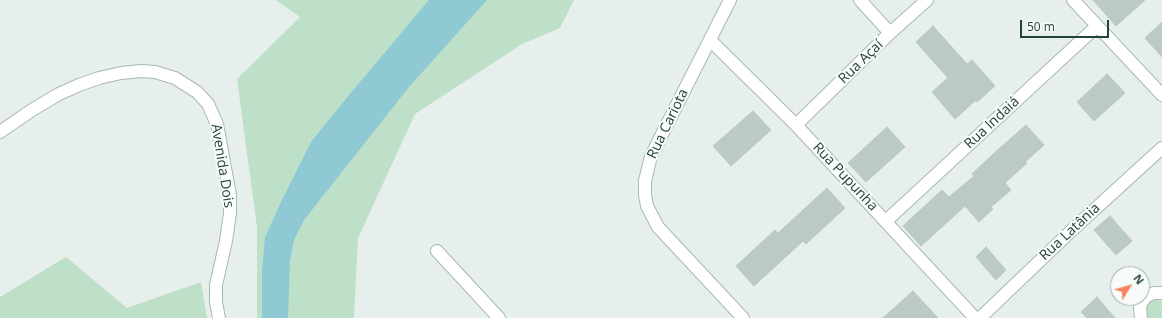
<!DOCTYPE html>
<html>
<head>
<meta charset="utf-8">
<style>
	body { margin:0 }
	#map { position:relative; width:1162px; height:318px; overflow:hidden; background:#e6efeb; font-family:"Open Sans",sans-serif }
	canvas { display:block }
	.north { position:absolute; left:1110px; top:266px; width:40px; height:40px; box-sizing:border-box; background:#f7fbf9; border:1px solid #a3b1ad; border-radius:50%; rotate:53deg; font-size:11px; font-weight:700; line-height:16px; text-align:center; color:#24423a }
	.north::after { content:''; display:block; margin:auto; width:14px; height:18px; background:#f4845f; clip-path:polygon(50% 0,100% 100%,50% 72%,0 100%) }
	.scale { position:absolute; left:1020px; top:20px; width:89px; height:18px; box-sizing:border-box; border:2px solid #24423a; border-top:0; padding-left:5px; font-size:12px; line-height:14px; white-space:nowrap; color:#24423a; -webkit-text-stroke:3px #f7fbf9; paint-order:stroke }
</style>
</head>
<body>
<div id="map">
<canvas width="1162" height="318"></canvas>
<div class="north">N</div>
<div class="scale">50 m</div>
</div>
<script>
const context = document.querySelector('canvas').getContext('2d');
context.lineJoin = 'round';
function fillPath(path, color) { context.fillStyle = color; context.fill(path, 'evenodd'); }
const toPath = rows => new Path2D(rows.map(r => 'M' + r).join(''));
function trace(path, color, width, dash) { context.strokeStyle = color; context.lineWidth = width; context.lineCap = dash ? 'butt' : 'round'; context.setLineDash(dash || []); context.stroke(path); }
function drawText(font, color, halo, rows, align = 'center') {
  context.font = font + ' "Open Sans",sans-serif'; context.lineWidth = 4; context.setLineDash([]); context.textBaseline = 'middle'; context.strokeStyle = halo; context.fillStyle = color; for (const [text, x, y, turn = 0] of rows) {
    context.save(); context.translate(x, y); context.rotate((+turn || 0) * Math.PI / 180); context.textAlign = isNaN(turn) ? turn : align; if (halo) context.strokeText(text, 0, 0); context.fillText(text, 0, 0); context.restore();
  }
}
fillPath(toPath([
	[276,0,574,0,560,28,522,44,415,114,358,238,354,318,257,318,257,227,237,79,300,17],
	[66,257,127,308,201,282,207,318,0,318,0,297],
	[1156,300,1162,301,1162,318,1146,318,1145,308,1151,301]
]), '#bfe0c8');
fillPath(toPath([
	[429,0,487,0,409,87,304,220,294,240,290,261,288,318,262,318,262,272,265,237,281,202,311,142,354,89]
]), '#8ec9d4');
const building = toPath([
	[1093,0,1145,0,1116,26,1093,0],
	[1162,22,1162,57,1145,38,1162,22],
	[933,26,967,64,972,60,995,86,977,102,976,100,955,119,932,92,948,78,916,42,933,26],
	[1107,74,1125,93,1094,121,1077,102,1107,74],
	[753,111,771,130,731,166,713,146,753,111],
	[1026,125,1044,145,1025,162,1027,163,1005,183,1011,190,991,207,993,209,979,222,965,206,921,246,903,226,942,190,949,197,974,176,972,174,992,155,1026,125],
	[887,127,905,147,866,182,848,163,887,127],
	[827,188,845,208,806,244,803,241,754,286,736,266,775,230,778,233,827,188],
	[1110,216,1132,241,1116,255,1094,230,1110,216],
	[986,247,1006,270,996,280,976,257,986,247],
	[913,291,938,318,883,318,913,291],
	[1097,297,1115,318,1087,318,1081,312,1097,297]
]);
fillPath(building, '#bbcac4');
trace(building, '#b8c9c2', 1);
const street = toPath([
	[730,0,651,156,645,181,645,195,647,206,658,227,743,318],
	[860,0,890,33],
	[1073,0,1162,95],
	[710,40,796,125,975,318],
	[796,125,890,33,927,0],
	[0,132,32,110,59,94,79,85,99,78,121,73,141,71,155,72,175,78,197,92,208,104,217,124,230,195,230,213,226,241,216,285,216,302,219,318],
	[886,221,1097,26],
	[437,251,499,318],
	[980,318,1071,231,1162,148],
	[1141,318,1140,308,1142,301,1147,296,1154,293,1162,293]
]);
trace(street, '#a8b8b2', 14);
trace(street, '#fff', 12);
drawText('14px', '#24423a', '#f7fbf9', [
	["Rua Açaí",861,62,-44],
	["Rua Indaiá",992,123,-43],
	["Rua Cariota",668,124,-64],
	["Avenida Dois",222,166,81],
	["Rua Pupunha",845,177,47],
	["Rua Latânia",1070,232,-43]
]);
</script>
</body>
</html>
